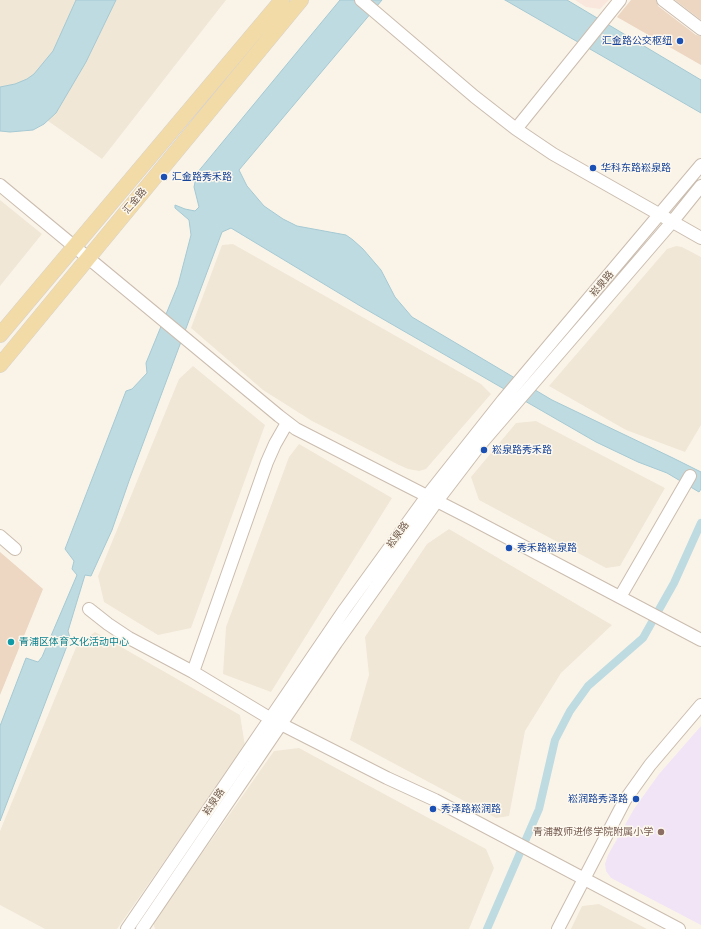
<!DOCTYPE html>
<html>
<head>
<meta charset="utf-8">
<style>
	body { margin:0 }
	canvas { display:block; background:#faf4e8 }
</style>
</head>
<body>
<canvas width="701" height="929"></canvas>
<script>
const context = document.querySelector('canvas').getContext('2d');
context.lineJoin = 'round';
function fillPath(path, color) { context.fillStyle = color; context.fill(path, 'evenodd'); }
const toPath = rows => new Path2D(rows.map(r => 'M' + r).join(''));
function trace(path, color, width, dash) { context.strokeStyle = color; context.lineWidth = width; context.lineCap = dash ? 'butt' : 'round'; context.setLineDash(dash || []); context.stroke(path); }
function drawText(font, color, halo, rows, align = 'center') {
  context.font = font + ' "IBM Plex Sans","Noto Sans SC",sans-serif'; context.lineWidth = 3; context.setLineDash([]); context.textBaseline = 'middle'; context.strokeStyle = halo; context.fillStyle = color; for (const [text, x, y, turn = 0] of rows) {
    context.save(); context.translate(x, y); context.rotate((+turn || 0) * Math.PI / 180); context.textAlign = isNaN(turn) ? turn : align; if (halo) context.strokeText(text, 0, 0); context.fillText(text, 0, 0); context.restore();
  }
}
fillPath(toPath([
	[0,0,226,0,102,159,0,87],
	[0,200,42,234,0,286],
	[233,244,481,384,491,394,426,469,419,471,408,469,399,465,312,421,263,390,191,328,222,245],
	[676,246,682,247,701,257,701,425,685,452,626,430,549,386,667,249],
	[193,366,265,425,191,628,158,635,104,602,98,576,179,379],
	[536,421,665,488,620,566,606,568,479,500,471,477,516,423],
	[299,444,392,498,271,692,223,674,226,627,289,457],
	[449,529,612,625,561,673,525,731,509,816,496,818,350,740,369,675,365,637,427,544],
	[95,632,240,715,245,746,117,929,45,929,0,905,0,831,77,645],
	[299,748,486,849,494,868,469,929,155,929,153,923,274,751],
	[599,904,647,929,571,929,582,906]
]), '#f1e7d7');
fillPath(toPath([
	[575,0,609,0,600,9,586,7]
]), '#f9e7dd');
fillPath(toPath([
	[701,726,701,925,611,878,606,871,605,864,608,855,634,809,659,774]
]), '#f1e4f7');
const water = toPath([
	[76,0,116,0,86,62,56,113,44,124,33,130,10,132,0,131,0,87,15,84,27,79,34,74,53,51,76,0],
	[340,0,382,0,239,170,247,186,264,206,283,219,297,226,346,235,353,240,363,249,381,270,395,297,412,317,552,400,673,458,701,472,701,489,699,492,667,473,638,462,596,442,362,307,231,228,222,232,129,481,112,530,91,576,85,575,68,631,70,638,0,821,0,726,26,658,38,662,42,657,77,575,72,569,74,561,65,549,126,391,132,389,147,373,146,363,178,285,191,235,189,220,175,208,175,205,185,209,195,211,199,207,194,187,197,173,340,0],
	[505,0,567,0,701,80,701,113,505,0]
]);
fillPath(water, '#bedbe2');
trace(water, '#a5c9d3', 1);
trace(toPath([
	[487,929,539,809,555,740,570,711,588,686,643,638,674,583,701,523]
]), '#bedbe2', 8);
fillPath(toPath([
	[631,0,656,0,658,6,696,35,701,36,701,65,617,17],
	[675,0,701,0,701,20],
	[0,552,43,589,0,695]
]), '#edd6c2');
const minor = toPath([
	[361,0,475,97,516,129,553,154,701,238],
	[663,0,701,29],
	[516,129,620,0],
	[0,185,279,416,296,429,470,518,701,640],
	[0,536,15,549],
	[620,597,690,476],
	[89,609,108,624,129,638,193,672,271,719,387,778,435,800,679,929],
	[193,672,267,462,275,444,287,423],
	[127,929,345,609,427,496,503,400,701,165],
	[142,929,336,643,437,501,479,446,672,222,701,186],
	[558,929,625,800,650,765,701,705]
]);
const major = toPath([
	[0,335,282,0],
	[0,365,301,0]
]);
trace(minor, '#cbbdaf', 14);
trace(major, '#d8d2cd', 16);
trace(minor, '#fff', 12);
trace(major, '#f2dba7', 15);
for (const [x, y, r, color] of [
	[680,41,4,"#1a4fb4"],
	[593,168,4,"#1a4fb4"],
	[164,177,4,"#1a4fb4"],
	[484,450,4,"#1a4fb4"],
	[509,548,4,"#1a4fb4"],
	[11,642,4,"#0f9aa8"],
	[636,799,4,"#1a4fb4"],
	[433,809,4,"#1a4fb4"],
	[661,832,4,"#8d6e63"]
]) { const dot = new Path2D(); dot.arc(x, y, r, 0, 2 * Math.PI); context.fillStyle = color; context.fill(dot); trace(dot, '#fdf8ee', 1.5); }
drawText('10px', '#164399', '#fdf8ee', [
	["汇金路公交枢纽",672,41,"right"],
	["华科东路崧泉路",601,168],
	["汇金路秀禾路",172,177],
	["崧泉路秀禾路",492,450],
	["秀禾路崧泉路",517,548],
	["崧润路秀泽路",628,799,"right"],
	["秀泽路崧润路",441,809]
], 'left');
drawText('10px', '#725d4e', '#fdf8ee', [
	["汇金路",135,201,-50],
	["崧泉路",602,284,-50],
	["崧泉路",398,535,-54],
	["崧泉路",214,802,-56]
]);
drawText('10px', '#0d838f', '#fdf8ee', [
	["青浦区体育文化活动中心",19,642]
], 'left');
drawText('10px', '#785e54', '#fdf8ee', [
	["青浦教师进修学院附属小学",653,832]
], 'right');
</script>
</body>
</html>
